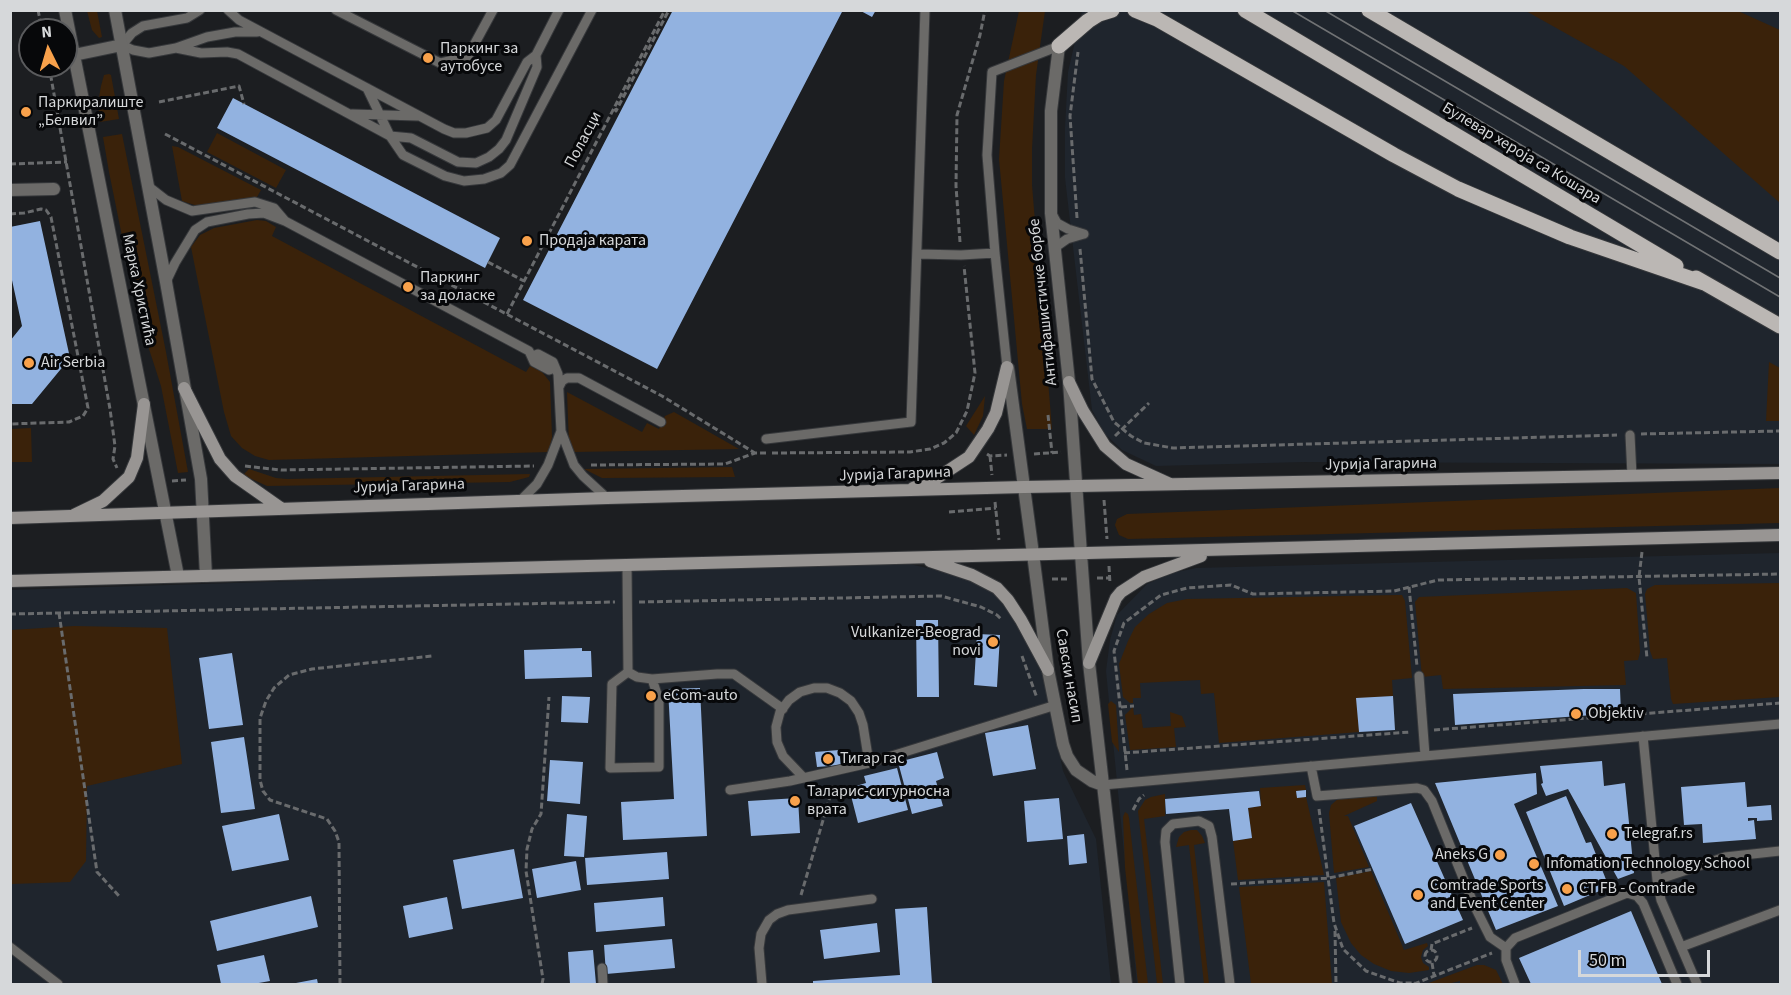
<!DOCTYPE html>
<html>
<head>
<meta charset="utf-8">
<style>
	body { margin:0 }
	#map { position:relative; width:1791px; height:995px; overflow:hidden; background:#1c1e21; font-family:"Source Sans 3",sans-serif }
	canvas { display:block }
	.frame { position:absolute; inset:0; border:12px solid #d6d8da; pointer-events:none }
	.north { position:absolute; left:18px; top:18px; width:60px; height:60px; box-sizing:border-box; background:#07080a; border:2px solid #5a5b5d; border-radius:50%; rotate:355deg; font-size:16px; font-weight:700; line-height:24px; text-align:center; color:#d6d8da }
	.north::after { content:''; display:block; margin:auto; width:21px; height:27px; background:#f8a14b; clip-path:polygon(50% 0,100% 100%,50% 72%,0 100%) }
	.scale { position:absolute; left:1578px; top:950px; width:132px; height:27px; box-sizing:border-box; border:3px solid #d6d8da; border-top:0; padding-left:8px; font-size:18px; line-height:21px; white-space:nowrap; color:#d6d8da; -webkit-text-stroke:4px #07080a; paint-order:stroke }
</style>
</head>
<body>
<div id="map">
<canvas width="1791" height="995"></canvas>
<div class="frame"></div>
<div class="north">N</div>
<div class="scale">50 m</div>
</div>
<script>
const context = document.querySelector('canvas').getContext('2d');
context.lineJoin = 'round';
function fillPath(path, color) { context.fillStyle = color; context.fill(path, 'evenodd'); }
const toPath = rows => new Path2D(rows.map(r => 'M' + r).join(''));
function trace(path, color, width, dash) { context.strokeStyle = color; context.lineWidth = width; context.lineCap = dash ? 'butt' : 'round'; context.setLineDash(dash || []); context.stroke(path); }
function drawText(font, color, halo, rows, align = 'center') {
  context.font = font + ' "Source Sans 3",sans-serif'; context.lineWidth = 6; context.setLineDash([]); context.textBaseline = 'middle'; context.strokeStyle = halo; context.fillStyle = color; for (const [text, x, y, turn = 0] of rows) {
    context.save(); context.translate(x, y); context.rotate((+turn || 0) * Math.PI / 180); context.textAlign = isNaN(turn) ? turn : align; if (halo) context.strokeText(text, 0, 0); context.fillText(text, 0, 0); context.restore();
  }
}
fillPath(toPath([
	[1082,11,1780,11,1780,464,1303,462,1156,466,1122,450,1105,434,1092,410,1065,178,1065,127,1068,72],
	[1780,553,1780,984,1137,984,1106,671,1110,640,1117,615,1147,584,1172,573,1196,568],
	[901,562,970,578,995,594,1018,624,1043,671,1063,771,1096,839,1111,984,11,984,10,590]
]), '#1f252d');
fillPath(toPath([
	[87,11,97,11,102,37,99,38,92,30],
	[1019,11,1045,11,1036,75,1032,149,1032,185,1052,429,1027,429,1022,404,999,159,1004,81],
	[1526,11,1738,11,1780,30,1780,203,1624,66],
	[109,74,111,75,119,119,100,122,98,103,101,86,104,75],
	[217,133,286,170,276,188,207,152],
	[122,134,166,352,188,472,178,473,161,386,138,315,109,172,103,137],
	[172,146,178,147,261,190,257,197,201,207,182,201],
	[257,220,266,221,276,227,272,236,526,372,530,366,542,372,550,382,552,437,549,452,269,460,255,456,242,448,231,436,224,412,191,247,200,235,214,228],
	[1769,362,1780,368,1780,421,1766,421],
	[567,392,642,432,647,423,659,429,665,416,674,412,739,449,574,452,569,444],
	[985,396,983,416,974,435,966,426],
	[31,428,32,462,11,462,11,429],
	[732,467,735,477,602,478,584,469],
	[249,469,276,478,287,479,530,474,529,477,510,482,267,486,243,475],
	[1780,488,1780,523,1128,539,1119,535,1115,525,1117,519,1127,514],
	[1780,583,1780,697,1673,704,1671,699,1667,658,1653,659,1650,651,1645,594,1647,589,1655,585],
	[1627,588,1636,593,1640,652,1638,660,1624,661,1626,685,1443,689,1441,675,1422,677,1415,602,1419,597],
	[1398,595,1402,595,1405,601,1412,678,1392,680,1393,696,1357,699,1359,732,1219,743,1214,693,1201,694,1200,680,1140,683,1141,698,1133,698,1133,703,1130,703,1123,697,1119,664,1128,641,1135,627,1149,614,1167,603,1187,599],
	[74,626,167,628,182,764,87,786,86,861,70,882,11,884,11,630],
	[1111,701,1116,705,1119,752,1112,742,1108,704],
	[1133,707,1134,715,1141,714,1143,728,1171,726,1170,712,1182,716,1186,727,1174,728,1176,747,1130,750,1125,715],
	[1305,785,1306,790,1296,791,1297,798,1306,797,1324,875,1238,880,1233,841,1252,838,1248,808,1261,806,1260,788],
	[1165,794,1165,816,1144,819,1163,984,1157,984,1138,811,1145,800,1151,797],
	[1377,796,1377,801,1344,816,1348,816,1369,867,1334,873,1329,813,1331,805,1338,799],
	[1125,812,1128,814,1129,818,1148,984,1138,984,1125,868,1123,817],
	[1191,830,1197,830,1202,836,1205,843,1194,845,1209,984,1204,984,1189,845,1176,847,1179,837,1184,832],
	[1371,871,1404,950,1427,943,1428,946,1423,950,1421,957,1423,963,1429,967,1429,970,1409,973,1391,971,1374,964,1361,955,1351,943,1341,922,1336,878],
	[1324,882,1332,984,1251,984,1239,887],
	[1477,965,1484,965,1496,970,1503,984,1460,984,1460,981,1447,984,1426,984]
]), '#3a220a');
fillPath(toPath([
	[673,10,843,10,657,369,523,300],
	[859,10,876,10,872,17],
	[233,98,500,238,485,268,217,128],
	[40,221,70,358,32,404,10,404,10,341,22,326,10,271,10,227],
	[916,620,938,620,939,697,917,697],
	[977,634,1000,635,997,687,974,685],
	[582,648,582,651,591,651,592,677,525,679,524,650],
	[232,653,243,725,209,729,199,658],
	[700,688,707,836,623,840,621,802,674,799,668,689],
	[1584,689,1620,689,1621,713,1455,725,1453,694],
	[562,696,590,697,588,723,561,722],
	[1393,696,1395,730,1359,732,1356,698],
	[1028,725,1036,769,993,776,985,733],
	[244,737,255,809,221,813,211,742],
	[839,750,841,765,817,767,815,752],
	[937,752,944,778,936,781,943,806,912,814,898,762],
	[550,760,583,762,580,804,547,801],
	[1602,761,1604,786,1625,783,1634,873,1618,879,1568,789,1546,796,1541,784,1543,783,1540,766],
	[897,768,908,810,858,823,849,788,866,783,864,776],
	[1536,773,1537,794,1514,804,1558,906,1496,930,1435,783],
	[1745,782,1747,807,1771,805,1772,820,1757,821,1757,818,1748,818,1748,821,1754,820,1756,839,1703,843,1702,824,1684,825,1681,787],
	[1306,790,1306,797,1297,798,1296,791],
	[1259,791,1261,806,1248,808,1252,838,1233,841,1229,809,1166,814,1165,799],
	[1566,796,1586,843,1591,842,1609,887,1564,906,1526,812],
	[798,798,800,833,751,836,748,801],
	[1059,798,1063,839,1027,842,1024,801],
	[1411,803,1463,920,1405,944,1354,826],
	[279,814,289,860,232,871,222,826],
	[567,814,587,816,584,857,564,856],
	[1084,834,1087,863,1069,865,1067,836],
	[514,849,523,898,462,909,453,860],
	[667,852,669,879,587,885,585,858],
	[576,861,581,890,537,898,532,869],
	[311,896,318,927,217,951,210,921],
	[447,897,453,929,409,938,403,906],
	[663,897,665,926,596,932,594,903],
	[927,907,932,984,813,984,813,981,900,975,895,909],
	[1631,911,1662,984,1531,984,1519,958],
	[877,923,880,952,824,959,820,930],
	[672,939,675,968,606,974,604,945],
	[593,950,596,984,570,984,568,952],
	[264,955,270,981,253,984,221,984,217,965],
	[317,979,318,984,296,984,296,983]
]), '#92b2e0');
const service = toPath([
	[200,10,187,18,143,26,132,33,122,45,133,50,149,53,176,48,207,37,235,32,257,32],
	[228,10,239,20,444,129,454,133,466,133,487,128,496,120,527,62,536,55,559,10],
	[336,10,440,63,468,56,493,10],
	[176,48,201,53,227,52,238,54,390,136,411,138,458,162,476,163,489,157,499,149,506,140,537,67,536,55],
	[367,88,390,136,403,155,445,176,464,181,484,179,501,173,510,165,592,10],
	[352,114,417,116],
	[148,186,166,200,192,211,255,202,274,208,285,221],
	[1052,214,1057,223,1068,229,1084,234],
	[1056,253,1057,246,1067,239,1084,234],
	[917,254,961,255,995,253],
	[166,282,175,263,195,230,207,222,248,214,264,213,285,221,529,351,534,362,549,370,555,368],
	[533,356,538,354,553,362,558,374,561,431,569,452,574,465,583,476,607,498],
	[1007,367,995,253,987,155,992,72,1059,46],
	[559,387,562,381,567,378,579,378,661,422],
	[1630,435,1632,476],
	[766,439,911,422,925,10],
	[521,500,537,484,548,465,561,431],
	[627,566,628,672,637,677,652,679,717,674,734,674,783,709],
	[628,672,612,684,610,768,659,767,659,700,652,679],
	[1419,676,1425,755],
	[1643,736,1657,880],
	[1311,766,1317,796,1417,788,1424,790,1432,801,1474,905,1490,937,1506,948],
	[804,778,783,756,777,742,776,727,780,712,789,700,800,692,814,688,827,688,840,693,851,701,859,713,863,725,869,763],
	[1103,785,1780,724],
	[730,790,790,781,869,763,1056,705],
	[10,947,58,984],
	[1681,947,1780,910],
	[602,968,603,984],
	[762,984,759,948,761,934,769,920,777,914,788,910,872,899],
	[1180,984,1165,842,1166,831,1173,824,1199,821,1209,826,1212,837,1230,984],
	[1515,984,1506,960,1506,948,1515,938,1627,893,1637,896,1643,903,1677,984],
	[1697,984,1661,900,1657,880,1725,857,1780,851]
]);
const minor = toPath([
	[10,190,54,189],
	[1033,554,1048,670,1063,744,1067,756,1076,770,1092,781,1103,785],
	[1081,554,1089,663,1126,984]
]);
const tertiary = toPath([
	[65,10,178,576],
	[115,10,166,282,201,479,206,576],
	[1059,46,1051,111,1051,213,1069,382,1081,554],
	[74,55,122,45],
	[1008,368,1033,554]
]);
const secondary = toPath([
	[1069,382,1083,411,1105,446,1126,464,1170,484],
	[184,388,220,459,235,476,282,509],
	[913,488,937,478,969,457,988,429,996,413,1007,367],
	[74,515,103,501,129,477,137,458,144,404],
	[10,518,607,498,1024,487,1780,473],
	[930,561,972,575,997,588,1008,600,1021,620,1048,670],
	[10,581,1780,535],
	[1089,663,1116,598,1121,592,1144,577,1201,556]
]);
const primary = toPath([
	[1135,10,1157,19,1394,155,1458,189,1570,237,1704,283],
	[1245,10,1676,266],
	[1369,10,1780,252],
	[1059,46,1088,21,1099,14,1112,10],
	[1696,278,1780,326]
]);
trace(service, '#36383b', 11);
trace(minor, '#36383b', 14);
trace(tertiary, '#36383b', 14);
trace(secondary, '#36383b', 14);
trace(primary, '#36383b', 17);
trace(toPath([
	[38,10,42,30],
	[49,66,110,409,115,446,113,459,117,468],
	[159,102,239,86,244,104],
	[614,109,616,111,669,10],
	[165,134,662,396,755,453],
	[10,164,67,162],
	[10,214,24,213,41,209,46,210,51,217,88,408,83,416,69,422,10,424],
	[1077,218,1070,116,1078,52],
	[960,242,956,186,957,115,980,35,985,10],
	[1080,249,1092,379,1114,422,1131,436,1144,443,1173,448,1617,435],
	[488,262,524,281],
	[507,314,665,10],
	[1048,415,1052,453],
	[1641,434,1780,431],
	[1115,436,1149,403],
	[772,453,910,452,930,449,944,443,956,433,967,411,975,373,964,266],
	[987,454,990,456,1007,455],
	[1034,454,1061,452],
	[990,456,992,475],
	[591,465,725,464,755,453,766,453],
	[245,466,281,470,534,466],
	[172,481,186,480],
	[1104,500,1107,539],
	[995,502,999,540],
	[949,512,996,508],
	[1642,552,1639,577,1647,658],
	[1109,566,1110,584],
	[1097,578,1110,578],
	[1052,579,1069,579],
	[1409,587,1417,666],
	[639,602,941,596,981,607,997,615,1002,620],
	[59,613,97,872,119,896],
	[10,614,615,602],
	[1022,656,1037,698],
	[1121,707,1134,706],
	[1434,730,1780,703],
	[1124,753,1410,732],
	[1127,770,1114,651,1124,623,1161,595,1187,588,1231,585,1253,594,1394,591,1438,580,1780,574],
	[1319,809,1334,923,1343,949,1366,971,1400,983,1415,983],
	[1133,810,1139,799,1144,795],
	[1231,884,1329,878,1373,869],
	[801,895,834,783],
	[1335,931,1336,984],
	'1425 956a6 6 0 1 1 12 0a6 6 0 1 1-12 0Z',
	[1431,950,1432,944,1472,928],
	[1432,963,1434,975],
	[340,984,339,842,335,831,327,819,270,800,263,791,260,780,260,718,266,701,274,688,289,675,312,669,432,656],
	[542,984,543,979,526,871,527,849,532,829,541,814,549,697],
	[1414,984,1492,953]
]), '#696b6d', 3, [6, 3]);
trace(service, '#6b6a68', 9);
trace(minor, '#6b6a68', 12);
trace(tertiary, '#6b6a68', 12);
trace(secondary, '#989593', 12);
trace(primary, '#bbb7b4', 15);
trace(toPath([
	[1291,10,1780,297],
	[1324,10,1780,278]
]), '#707274', 1.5);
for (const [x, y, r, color] of [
	[428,58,6,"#f8a14b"],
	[26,112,6,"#f8a14b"],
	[527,241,6,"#f8a14b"],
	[408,287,6,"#f8a14b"],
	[29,363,6,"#f8a14b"],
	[993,642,6,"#f8a14b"],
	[651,696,6,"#f8a14b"],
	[1576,714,6,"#f8a14b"],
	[828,759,6,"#f8a14b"],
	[795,801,6,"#f8a14b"],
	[1612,834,6,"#f8a14b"],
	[1500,855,6,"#f8a14b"],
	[1534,864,6,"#f8a14b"],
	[1567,889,6,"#f8a14b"],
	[1418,895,6,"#f8a14b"]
]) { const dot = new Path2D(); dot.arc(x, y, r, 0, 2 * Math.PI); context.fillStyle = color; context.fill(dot); trace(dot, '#07080a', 2); }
drawText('16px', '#d6d8da', '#07080a', [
	["Паркинг за",440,49],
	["аутобусе",440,67],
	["Паркиралиште",38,103],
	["„Белвил”",38,121],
	["Продаја карата",539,241],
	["Паркинг",420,278],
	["за доласке",420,296],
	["Air Serbia",41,363],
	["Vulkanizer-Beograd",981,633,"right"],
	["novi",981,651,"right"],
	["eCom-auto",663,696],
	["Objektiv",1588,714],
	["Тигар гас",840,759],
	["Таларис-сигурносна",807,792],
	["врата",807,810],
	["Telegraf.rs",1624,834],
	["Aneks G",1488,855,"right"],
	["Infomation Technology School",1546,864],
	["Comtrade Sports",1430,886],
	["and Event Center",1430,904],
	["CT FB - Comtrade",1579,889]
], 'left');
drawText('16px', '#d6d8da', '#07080a', [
	["Поласци",584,140,-62],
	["Булевар хероја са Кошара",1521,154,31],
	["Марка Христића",138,290,78],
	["Антифашистичке борбе",1044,302,-96],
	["Јурија Гагарина",1381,465,-1],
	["Јурија Гагарина",895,475,-2],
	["Јурија Гагарина",409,487,-2],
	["Савски насип",1068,676,80]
]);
</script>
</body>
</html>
